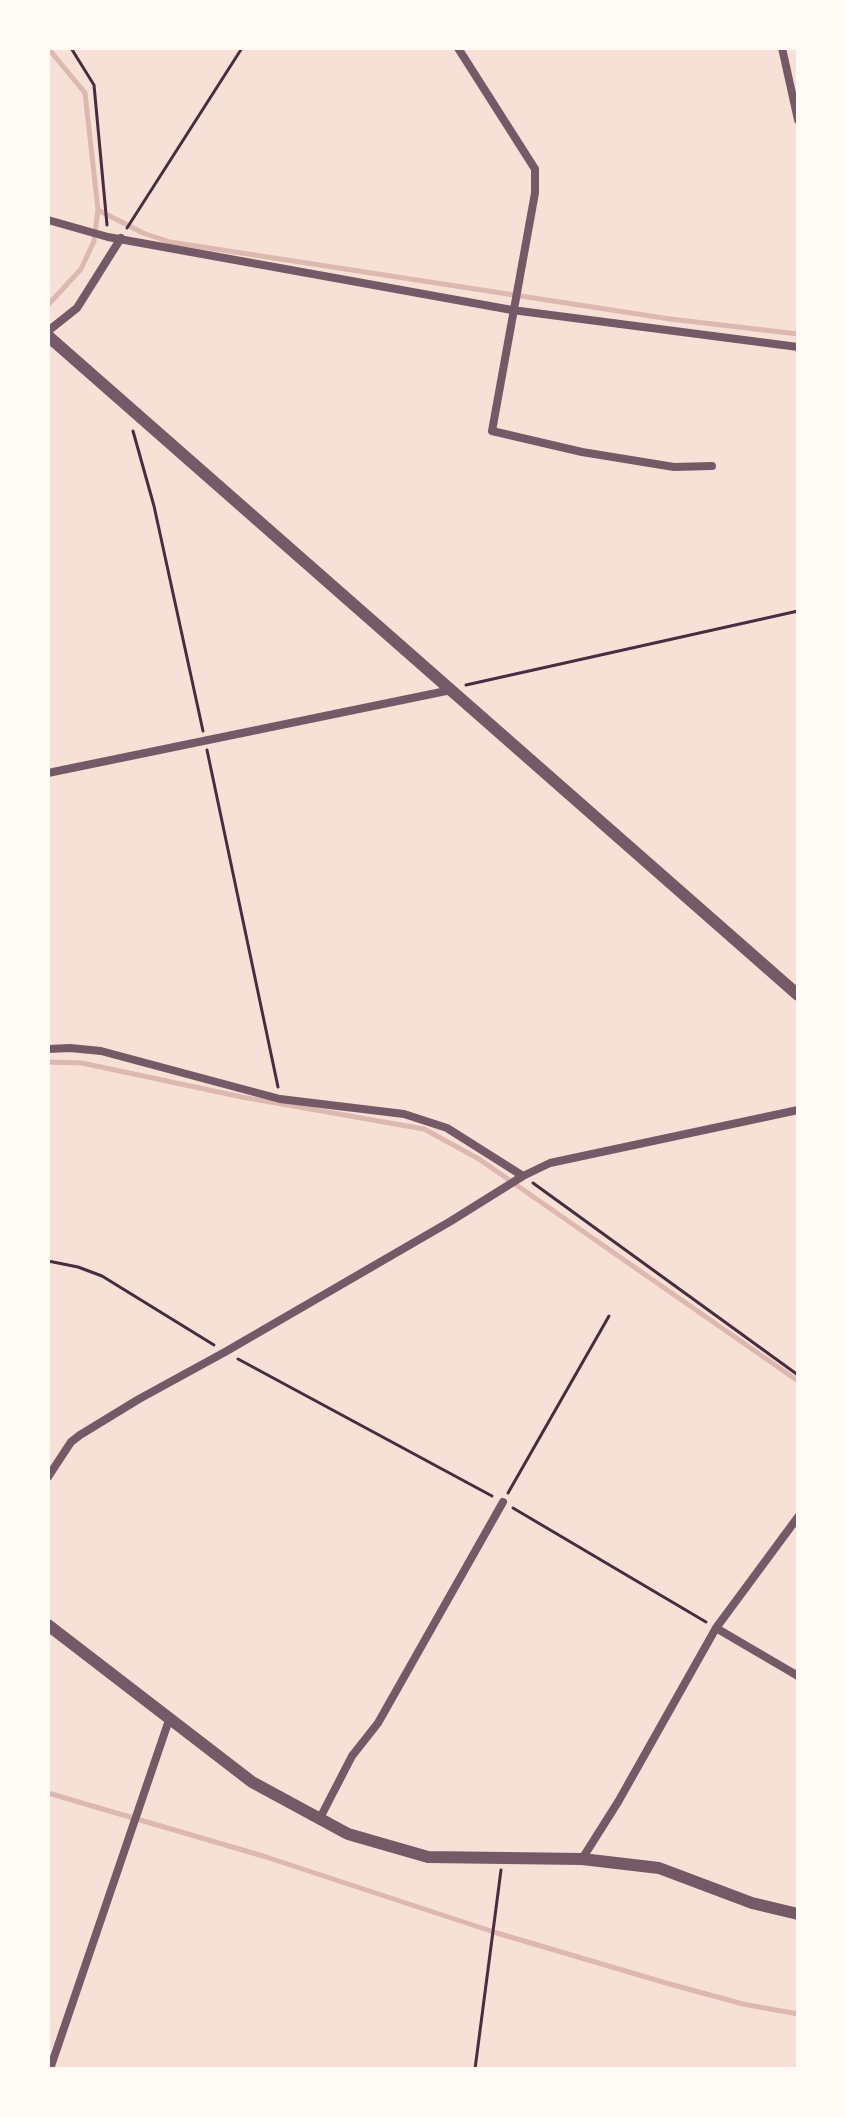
<!DOCTYPE html>
<html>
<head>
<meta charset="utf-8">
<style>
	body { margin:0 }
	#map { position:relative; width:846px; height:2117px; overflow:hidden; background:#f7e1d7; font-family:"DM Sans",sans-serif }
	canvas { display:block }
	.frame { position:absolute; inset:0; border:50px solid #fffaf5; pointer-events:none }
</style>
</head>
<body>
<div id="map">
<canvas width="846" height="2117"></canvas>
<div class="frame"></div>
</div>
<script>
const context = document.querySelector('canvas').getContext('2d');
context.lineJoin = 'round';
const toPath = rows => new Path2D(rows.map(r => 'M' + r).join(''));
function trace(path, color, width, dash) { context.strokeStyle = color; context.lineWidth = width; context.lineCap = dash ? 'butt' : 'round'; context.setLineDash(dash || []); context.stroke(path); }
trace(toPath([
	[98,210,143,233,170,242,670,319,798,334],
	[48,305,81,269,94,241,98,210,85,93,48,48],
	[48,1062,82,1063,242,1097,424,1129,479,1159,798,1381],
	[48,1793,263,1856,497,1933,666,1983,743,2004,798,2014]
]), '#dcb8b0', 5);
trace(toPath([
	[71,48,94,85,107,225],
	[127,228,242,48],
	[133,431,154,506,203,731],
	[466,685,798,611],
	[207,750,278,1087],
	[533,1183,798,1375],
	[48,1261,78,1267,102,1276,214,1345],
	[238,1359,492,1496],
	[508,1493,609,1316],
	[513,1508,706,1622],
	[475,2069,501,1870]
]), '#4a2c40', 3);
trace(toPath([
	[458,48,535,169,535,193,492,431,582,452,674,467,712,466],
	[782,48,798,120],
	[48,220,108,237,512,310,798,347],
	[48,331,77,308,121,238],
	[48,773,451,690],
	[48,1049,70,1048,101,1051,280,1099,404,1114,447,1128,523,1176],
	[48,1477,71,1442,80,1435,139,1399,225,1352,451,1221,523,1176,550,1163,798,1110],
	[716,1628,798,1676],
	[319,1820,352,1756,378,1723,503,1502],
	[582,1859,618,1802,716,1628,798,1517],
	[50,2069,169,1720]
]), '#755966', 8);
trace(toPath([
	[48,336,798,995],
	[48,1625,252,1782,348,1834,428,1857,582,1859,659,1868,752,1903,798,1914]
]), '#755966', 12);
</script>
</body>
</html>
